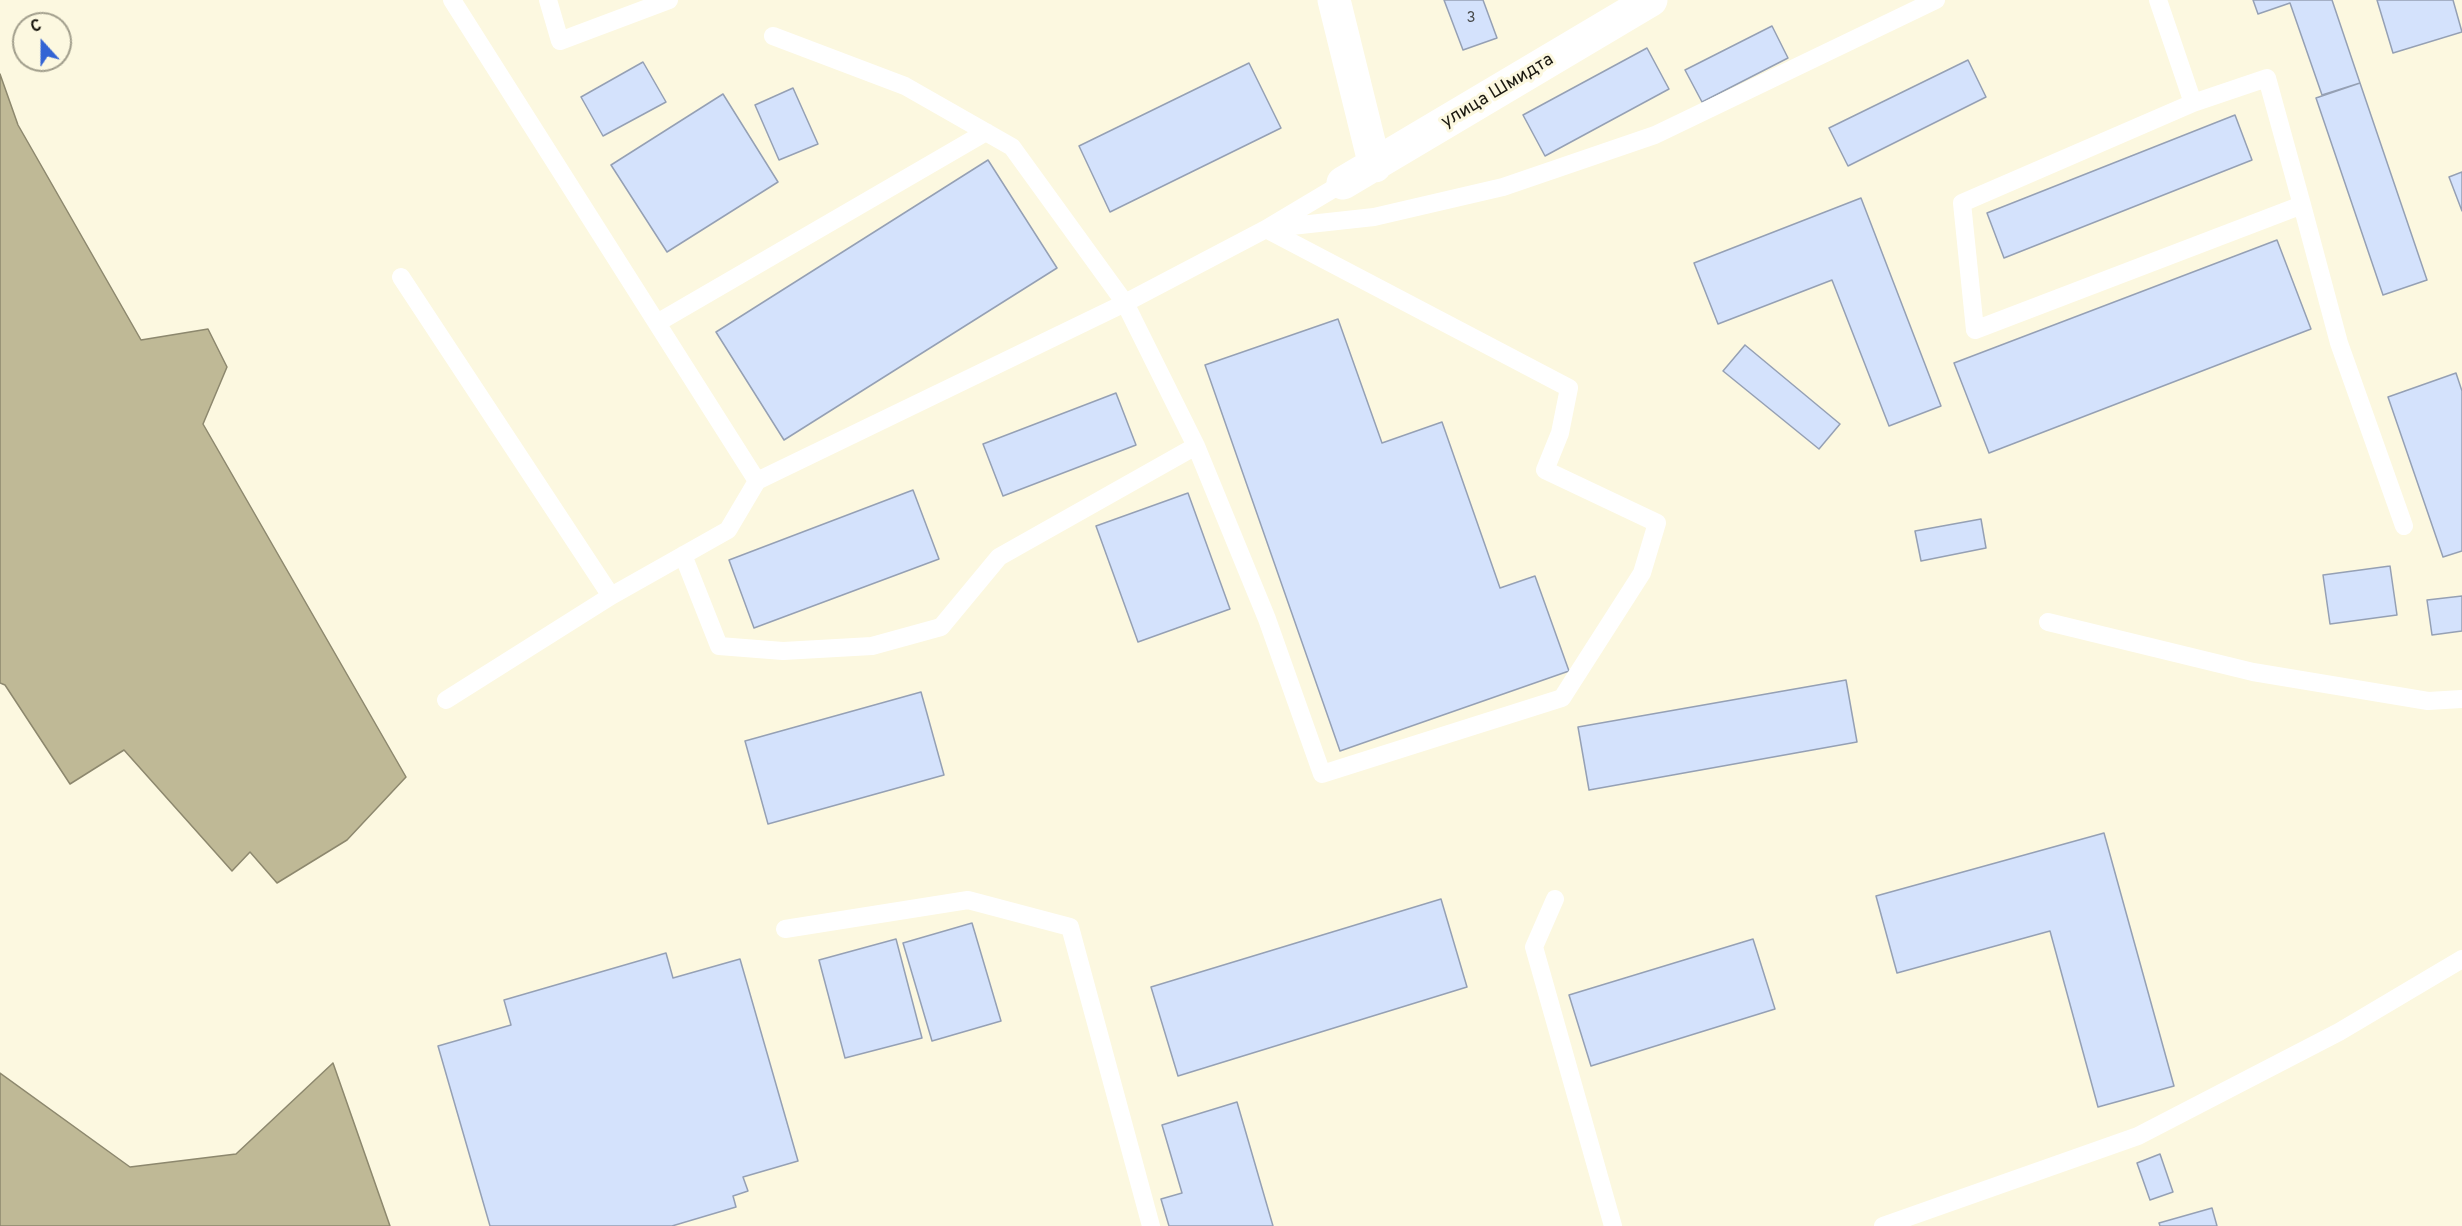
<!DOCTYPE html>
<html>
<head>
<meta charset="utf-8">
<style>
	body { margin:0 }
	#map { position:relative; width:2462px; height:1226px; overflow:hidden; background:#fcf8e0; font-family:Overpass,sans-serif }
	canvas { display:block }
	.north { position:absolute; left:12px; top:12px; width:60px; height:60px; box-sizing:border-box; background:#fcf8e0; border:2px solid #a19e8c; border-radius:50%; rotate:339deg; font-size:16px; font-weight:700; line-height:24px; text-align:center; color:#19170f }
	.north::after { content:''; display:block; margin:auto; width:21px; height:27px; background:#3364d4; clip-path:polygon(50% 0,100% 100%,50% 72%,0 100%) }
</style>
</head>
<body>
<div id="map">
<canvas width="2462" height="1226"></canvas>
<div class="north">С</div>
</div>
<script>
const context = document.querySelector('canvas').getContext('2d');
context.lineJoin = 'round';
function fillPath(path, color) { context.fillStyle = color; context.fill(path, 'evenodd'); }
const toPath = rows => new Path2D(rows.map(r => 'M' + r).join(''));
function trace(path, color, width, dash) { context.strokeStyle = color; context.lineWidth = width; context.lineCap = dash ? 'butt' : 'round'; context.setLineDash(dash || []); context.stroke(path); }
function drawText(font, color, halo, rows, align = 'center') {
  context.font = font + ' Overpass,sans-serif'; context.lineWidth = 6; context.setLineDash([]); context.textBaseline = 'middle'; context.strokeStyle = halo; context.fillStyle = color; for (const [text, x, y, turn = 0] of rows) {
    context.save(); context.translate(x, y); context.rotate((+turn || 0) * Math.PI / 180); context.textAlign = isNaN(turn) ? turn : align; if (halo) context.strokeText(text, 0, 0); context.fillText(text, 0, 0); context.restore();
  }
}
const water = toPath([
	[0,74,18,125,141,340,208,329,227,367,203,424,406,777,347,840,277,883,250,852,232,871,124,750,70,784,5,685,0,683,0,74],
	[333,1063,390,1226,0,1226,0,1073,130,1167,236,1154,333,1063]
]);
fillPath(water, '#bfb996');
trace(water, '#8d886e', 1.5);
const building = toPath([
	[1444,0,1483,0,1497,38,1463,50,1444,0],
	[2253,0,2332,0,2360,83,2322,95,2290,3,2258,14,2253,0],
	[2377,0,2453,0,2462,32,2393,53,2377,0],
	[1772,26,1788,58,1702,102,1685,70,1772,26],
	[1647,48,1669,89,1545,156,1523,115,1647,48],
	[1968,60,1986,97,1848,166,1829,128,1968,60],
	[643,62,666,102,603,136,581,97,643,62],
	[1249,63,1281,128,1110,212,1079,146,1249,63],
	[2360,83,2427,280,2383,295,2316,98,2360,83],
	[793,88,818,144,779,160,755,105,793,88],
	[723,94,778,182,667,252,611,165,723,94],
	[2235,115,2252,160,2004,258,1987,213,2235,115],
	[988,160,1057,268,784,440,716,332,988,160],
	[2462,172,2462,211,2449,177,2462,172],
	[1861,198,1941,406,1889,426,1832,280,1718,324,1694,263,1861,198],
	[2277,240,2311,329,1989,453,1954,363,2277,240],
	[1338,319,1382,443,1442,422,1500,588,1535,576,1569,671,1340,751,1205,365,1338,319],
	[1745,345,1840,424,1819,449,1723,371,1745,345],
	[2456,373,2462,391,2462,551,2443,557,2388,397,2456,373],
	[1116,393,1136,445,1003,496,983,444,1116,393],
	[913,490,939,559,754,628,729,560,913,490],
	[1188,493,1230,609,1138,642,1096,526,1188,493],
	[1981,519,1986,548,1921,561,1915,531,1981,519],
	[2390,566,2397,615,2330,624,2323,575,2390,566],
	[2462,596,2462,631,2432,635,2427,600,2462,596],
	[1846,680,1857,742,1589,790,1578,727,1846,680],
	[921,692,944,775,768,824,745,741,921,692],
	[2104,833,2174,1086,2098,1107,2050,931,1897,973,1876,896,2104,833],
	[1441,899,1467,987,1178,1076,1151,987,1441,899],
	[972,923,1001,1021,932,1041,903,943,972,923],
	[896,939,922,1038,845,1058,819,960,896,939],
	[1753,939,1775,1009,1591,1066,1569,995,1753,939],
	[666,953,673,978,740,959,798,1161,743,1177,748,1191,733,1196,736,1207,672,1226,490,1226,438,1046,511,1025,504,1000,666,953],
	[1237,1102,1273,1226,1169,1226,1161,1199,1182,1193,1162,1125,1237,1102],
	[2160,1154,2173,1192,2150,1200,2137,1163,2160,1154],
	[2212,1208,2217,1226,2160,1226,2159,1223,2212,1208]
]);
fillPath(building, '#d4e2fc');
trace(building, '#95a0b4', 1.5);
trace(toPath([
	[452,0,757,481],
	[548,0,560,41,669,0],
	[2158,0,2193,103],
	[773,36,905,86,1012,147,1125,303,1196,446,1267,619,1322,774,1562,698,1642,573,1657,523,1545,470,1560,433,1569,388,1266,229],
	[2302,205,1975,330,1962,203,2193,103,2267,78,2302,205,2339,343,2404,526],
	[1273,228,1374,217,1503,187,1655,135,1936,0],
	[401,277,611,596],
	[657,323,986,132],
	[683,555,719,646,783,651,872,646,941,627,999,557,1196,446],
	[2048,622,2253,672,2428,701,2462,699],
	[446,700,611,596,728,530,757,481,1125,303,1266,229,1343,183],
	[1555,899,1534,947,1613,1226],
	[785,929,968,900,1070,927,1151,1226],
	[1883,1226,2138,1136,2339,1032,2462,959]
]), '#fff', 18);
trace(toPath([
	[1334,0,1375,166],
	[1343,183,1651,0]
]), '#fff', 33);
drawText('15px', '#484a4a', null, [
	["3",1471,19]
]);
drawText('18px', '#19170f', '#fcf8e0', [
	["улица Шмидта",1498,92,-31]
]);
</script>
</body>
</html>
